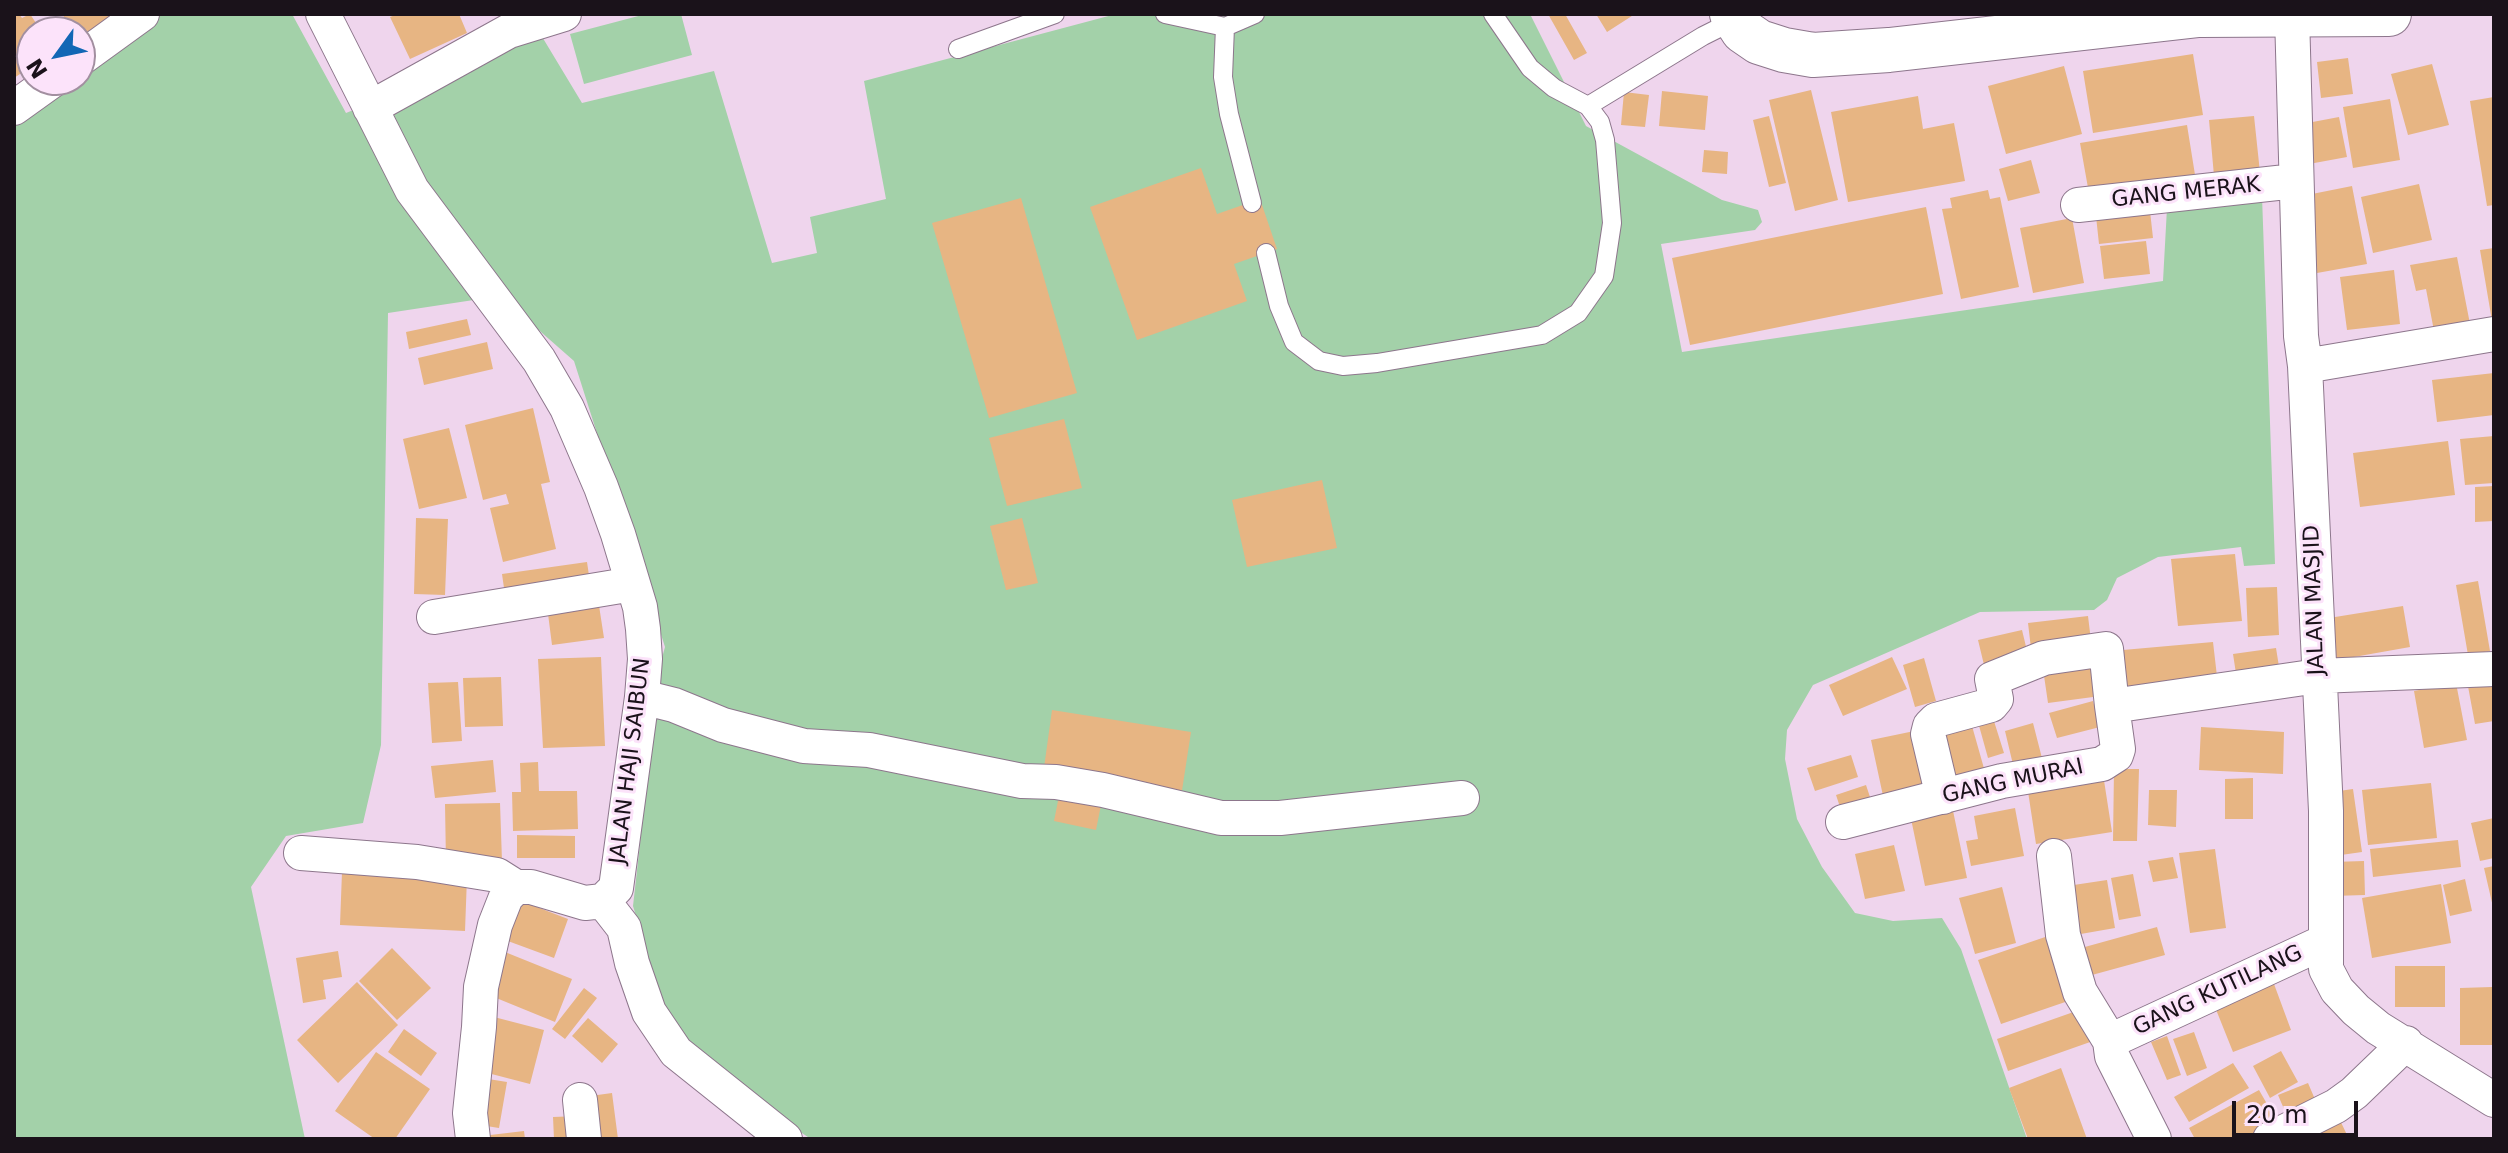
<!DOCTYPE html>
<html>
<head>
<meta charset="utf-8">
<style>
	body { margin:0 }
	#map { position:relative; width:2508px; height:1153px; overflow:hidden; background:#efd5ed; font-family:"DejaVu Sans",sans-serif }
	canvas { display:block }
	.frame { position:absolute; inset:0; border:16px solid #1a121a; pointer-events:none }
	.north { position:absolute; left:16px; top:16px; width:80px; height:80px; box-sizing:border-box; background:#fce3fa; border:2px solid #a28fa0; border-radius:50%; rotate:237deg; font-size:22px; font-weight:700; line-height:32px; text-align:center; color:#1a121a }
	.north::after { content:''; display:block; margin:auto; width:28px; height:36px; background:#1267b5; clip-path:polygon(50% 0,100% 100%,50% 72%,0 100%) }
	.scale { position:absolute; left:2232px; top:1101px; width:126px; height:36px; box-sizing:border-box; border:4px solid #1a121a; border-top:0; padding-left:10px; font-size:24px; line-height:28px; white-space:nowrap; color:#1a121a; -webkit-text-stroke:6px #fce3fa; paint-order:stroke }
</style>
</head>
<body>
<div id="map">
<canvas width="2508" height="1153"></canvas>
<div class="frame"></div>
<div class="north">N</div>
<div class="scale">20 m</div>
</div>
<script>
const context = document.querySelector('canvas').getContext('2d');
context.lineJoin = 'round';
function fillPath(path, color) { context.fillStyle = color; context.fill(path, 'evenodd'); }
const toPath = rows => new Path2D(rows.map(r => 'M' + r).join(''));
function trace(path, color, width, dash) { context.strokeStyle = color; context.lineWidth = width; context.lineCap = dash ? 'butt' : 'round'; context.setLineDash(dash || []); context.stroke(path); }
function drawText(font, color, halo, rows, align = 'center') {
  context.font = font + ' "DejaVu Sans",sans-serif'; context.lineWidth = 6; context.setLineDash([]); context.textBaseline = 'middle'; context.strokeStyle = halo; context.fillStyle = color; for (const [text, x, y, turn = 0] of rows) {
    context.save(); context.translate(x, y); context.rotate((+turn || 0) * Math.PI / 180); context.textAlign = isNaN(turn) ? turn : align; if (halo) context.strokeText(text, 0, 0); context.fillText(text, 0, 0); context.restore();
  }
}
fillPath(toPath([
	[146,14,292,14,346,113,541,35,582,103,714,71,772,263,817,253,810,217,886,199,864,81,1116,14,1530,14,1586,126,1722,200,1758,210,1762,222,1755,230,1661,244,1682,352,2163,281,2167,208,2262,196,2275,564,2244,566,2241,547,2158,557,2117,578,2107,600,2094,610,1980,612,1813,685,1787,730,1785,759,1797,819,1822,867,1855,913,1893,921,1942,918,1961,949,2027,1139,811,1139,680,1053,652,1009,640,929,633,906,640,844,646,715,665,647,574,361,500,296,388,313,381,745,363,823,286,836,251,887,305,1139,14,1139,14,113,57,80,80,80,80,63],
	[646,14,681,14,692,55,584,84,570,34]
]), '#a3d1a9');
fillPath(toPath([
	[14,14,19,14,22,18,30,14,42,32,32,32,32,66,14,78],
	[62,14,116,14,80,39,80,32,75,32],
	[398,14,459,14,467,33,410,59,390,17],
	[1548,14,1565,14,1587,53,1574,60],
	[1596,14,1635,14,1607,32],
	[2193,54,2203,115,2093,133,2083,71],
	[2348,58,2353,94,2321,98,2317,62],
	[2432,64,2449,125,2408,135,2391,74],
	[2064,66,2082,134,2006,154,1988,86],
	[1811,90,1838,200,1795,211,1769,100],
	[1662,91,1708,96,1705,130,1659,126],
	[1624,92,1649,95,1645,127,1621,125],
	[1918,96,1923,129,1954,123,1965,181,1848,202,1831,112],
	[2494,97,2494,205,2487,206,2470,101],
	[2390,99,2400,160,2353,168,2343,107],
	[1769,116,1786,183,1769,187,1753,120],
	[2254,116,2261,182,2215,187,2209,120],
	[2339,117,2347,157,2309,164,2302,124],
	[2187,125,2196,181,2090,199,2080,143],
	[1704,150,1728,152,1727,174,1702,172],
	[2031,160,2040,193,2008,201,1999,169],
	[1201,168,1217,214,1260,199,1277,249,1234,264,1247,301,1137,340,1090,207],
	[2419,184,2432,240,2373,253,2361,197],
	[2352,186,2367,264,2317,273,2302,196],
	[1988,190,1990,199,2000,197,2019,287,1961,299,1942,209,1952,208,1950,198],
	[1021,198,1077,393,989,418,932,223],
	[2149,202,2153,238,2099,244,2095,207],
	[1926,207,1943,294,1690,345,1672,258],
	[2072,218,2084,283,2033,293,2020,228],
	[2146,241,2150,274,2104,279,2100,246],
	[2494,248,2494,321,2492,321,2480,250],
	[2457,257,2470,324,2434,331,2426,289,2416,291,2410,265],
	[2394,270,2400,324,2347,330,2340,277],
	[467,319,471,335,409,349,406,332],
	[487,342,493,369,424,385,418,358],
	[2494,373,2494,415,2437,422,2432,380],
	[533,408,550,482,541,484,556,549,503,562,490,508,509,504,506,494,483,500,465,425],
	[1064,419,1082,488,1007,506,989,438],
	[449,428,467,498,419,509,403,439],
	[2494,436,2494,483,2465,485,2460,439],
	[2448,441,2455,495,2360,507,2353,453],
	[1322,480,1337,548,1247,567,1232,500],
	[2494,486,2494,521,2475,522,2475,487],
	[416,518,448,519,445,595,414,594],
	[1022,518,1038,583,1006,590,990,526],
	[2235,554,2242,621,2178,626,2171,559],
	[587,562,591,589,506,602,502,574],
	[2478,581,2490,651,2468,655,2456,585],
	[2277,587,2279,635,2248,637,2246,588],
	[598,599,604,638,552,645,547,606],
	[2403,606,2410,647,2337,660,2329,618],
	[2088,616,2092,649,2032,657,2028,623],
	[2022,630,2029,659,1985,669,1978,640],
	[2213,642,2218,685,2128,694,2123,650],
	[2276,648,2280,673,2237,680,2233,654],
	[2102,653,2108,695,2048,703,2042,662],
	[601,657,605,746,543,748,538,659],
	[1892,657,1907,689,1843,716,1829,685],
	[1924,658,1936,701,1915,707,1903,665],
	[501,677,503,726,465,727,463,678],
	[2494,677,2494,721,2475,724,2467,681],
	[458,682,462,741,432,743,428,683],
	[2456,683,2467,740,2424,748,2414,691],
	[2093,701,2100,727,2057,738,2049,713],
	[1052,710,1191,732,1181,797,1043,775],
	[1993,718,2004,753,1988,758,1978,722],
	[2033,723,2044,766,2015,773,2005,731],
	[1972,726,1987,779,1951,789,1936,736],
	[2201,727,2284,732,2283,774,2199,770],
	[1924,729,1938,794,1885,805,1871,740],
	[1851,755,1858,777,1815,791,1807,768],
	[493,760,496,792,435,798,431,766],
	[538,762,539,791,577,791,578,829,513,831,512,792,521,792,520,763],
	[2114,769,2139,769,2137,841,2113,841],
	[2103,774,2112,832,2036,844,2027,785],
	[2253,778,2253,819,2225,819,2225,779],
	[2431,783,2437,838,2368,845,2362,790],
	[1866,785,1873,806,1843,816,1836,795],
	[1061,786,1103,795,1096,830,1054,821],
	[2353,789,2362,852,2341,855,2332,792],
	[2149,790,2177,790,2176,827,2148,825],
	[500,803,502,861,446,863,445,804],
	[1952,806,1967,878,1925,886,1910,814],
	[2015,808,2024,856,1971,866,1966,841,1978,839,1974,816],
	[2494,818,2494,858,2480,861,2471,823],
	[517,835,575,836,575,858,517,858],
	[2458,840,2461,867,2373,877,2370,849],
	[1894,845,1905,891,1865,899,1855,854],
	[2215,849,2226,928,2190,933,2179,853],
	[2173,857,2178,878,2153,882,2148,861],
	[2364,861,2365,895,2332,896,2332,862],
	[2494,866,2494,907,2493,907,2484,868],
	[342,872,467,877,465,931,340,925],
	[2133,874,2141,916,2119,920,2111,878],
	[2465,879,2472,911,2450,916,2443,885],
	[2107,880,2115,928,2075,935,2067,886],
	[2441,884,2451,943,2372,958,2362,898],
	[2002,887,2016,943,1975,954,1959,898],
	[511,897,568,919,554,958,497,937],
	[2157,927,2165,955,2081,978,2074,950],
	[2051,935,2074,999,2001,1024,1978,960],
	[392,948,431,988,397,1020,359,981],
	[500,950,572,979,555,1022,484,993],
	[338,951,342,977,323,980,326,999,303,1003,296,958],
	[2395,966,2445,966,2445,1007,2395,1007],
	[357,982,398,1025,338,1083,297,1040],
	[2274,984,2291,1030,2233,1052,2215,1007],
	[2492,987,2492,1045,2460,1045,2460,988],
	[584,988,597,998,565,1039,552,1029],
	[2082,1009,2093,1041,2008,1071,1997,1039],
	[494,1017,544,1030,530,1084,480,1071],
	[588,1018,618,1044,602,1063,572,1036],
	[404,1029,437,1053,421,1076,388,1052],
	[2194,1032,2207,1068,2187,1076,2173,1039],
	[2167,1036,2181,1075,2167,1080,2151,1042],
	[2281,1051,2298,1082,2270,1098,2253,1066],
	[376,1052,430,1089,395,1139,375,1139,335,1111],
	[2233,1063,2249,1088,2189,1122,2174,1097],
	[2061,1068,2087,1139,2028,1139,2009,1088],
	[482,1078,507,1082,499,1128,474,1124],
	[2308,1083,2320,1111,2290,1123,2278,1095],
	[2259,1090,2278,1123,2248,1139,2195,1139,2189,1128],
	[612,1093,618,1139,589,1139,583,1097],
	[2336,1112,2349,1139,2310,1139,2304,1128],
	[579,1116,581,1139,554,1139,553,1117],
	[524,1131,525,1139,482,1139,482,1136]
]), '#e7b583');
const service = toPath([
	[1165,14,1225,27,1255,14],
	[1225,27,1223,77,1229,114,1252,203],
	[958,49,1055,14],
	[1588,106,1703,36,1735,20],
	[1266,253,1279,306,1294,342,1319,361,1343,366,1377,363,1542,335,1578,313,1604,276,1612,223,1605,140,1600,122,1588,106,1554,88,1530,68,1493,14]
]);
const minor = toPath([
	[323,14,412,190,539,360,567,408,601,487,618,534,640,607,643,629,645,659,642,697,616,888,603,901,585,903,531,887,516,887,506,897,495,925,481,987,479,1027,470,1113,473,1139],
	[2292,15,2301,336,2305,366,2326,811,2326,969,2337,990,2356,1010,2378,1028,2494,1100],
	[80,59,142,14],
	[14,108,53,80],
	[370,108,509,31,564,14],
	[2078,205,2295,181],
	[2305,366,2494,334],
	[434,617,633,584],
	[642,697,674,705,723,725,804,746,869,750,1022,781,1056,782,1103,790,1221,818,1280,818,1462,798],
	[1943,797,1928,734,1930,726,1936,720,1991,705,1996,699,1992,679,2044,658,2106,649,2112,706],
	[1843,822,2002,781,2102,764,2116,755,2118,749,2112,706,2318,676,2494,669],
	[301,853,417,862,497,875,516,887],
	[2054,856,2063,935,2080,992,2110,1041,2112,1056,2154,1139],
	[603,901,624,928,632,963,649,1012,676,1052,785,1139],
	[2110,1041,2326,941],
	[580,1100,584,1139],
	[2270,1139,2336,1106,2354,1093,2406,1043]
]);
const tertiary = toPath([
	[1732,14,1743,31,1759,42,1784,50,1813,55,1889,50,2199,15,2389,14]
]);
trace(service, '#8d768c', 20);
trace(minor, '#8d768c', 36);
trace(tertiary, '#8d768c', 46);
trace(service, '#fff', 18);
trace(minor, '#fff', 34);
trace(tertiary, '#fff', 44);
drawText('22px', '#1a121a', '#fce3fa', [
	["GANG MERAK",2186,193,-6],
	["JALAN MASJID",2315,600,-92],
	["JALAN HAJI SAIBUN",631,761,-83],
	["GANG MURAI",2013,782,-12],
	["GANG KUTILANG",2218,991,-25]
]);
</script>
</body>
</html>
